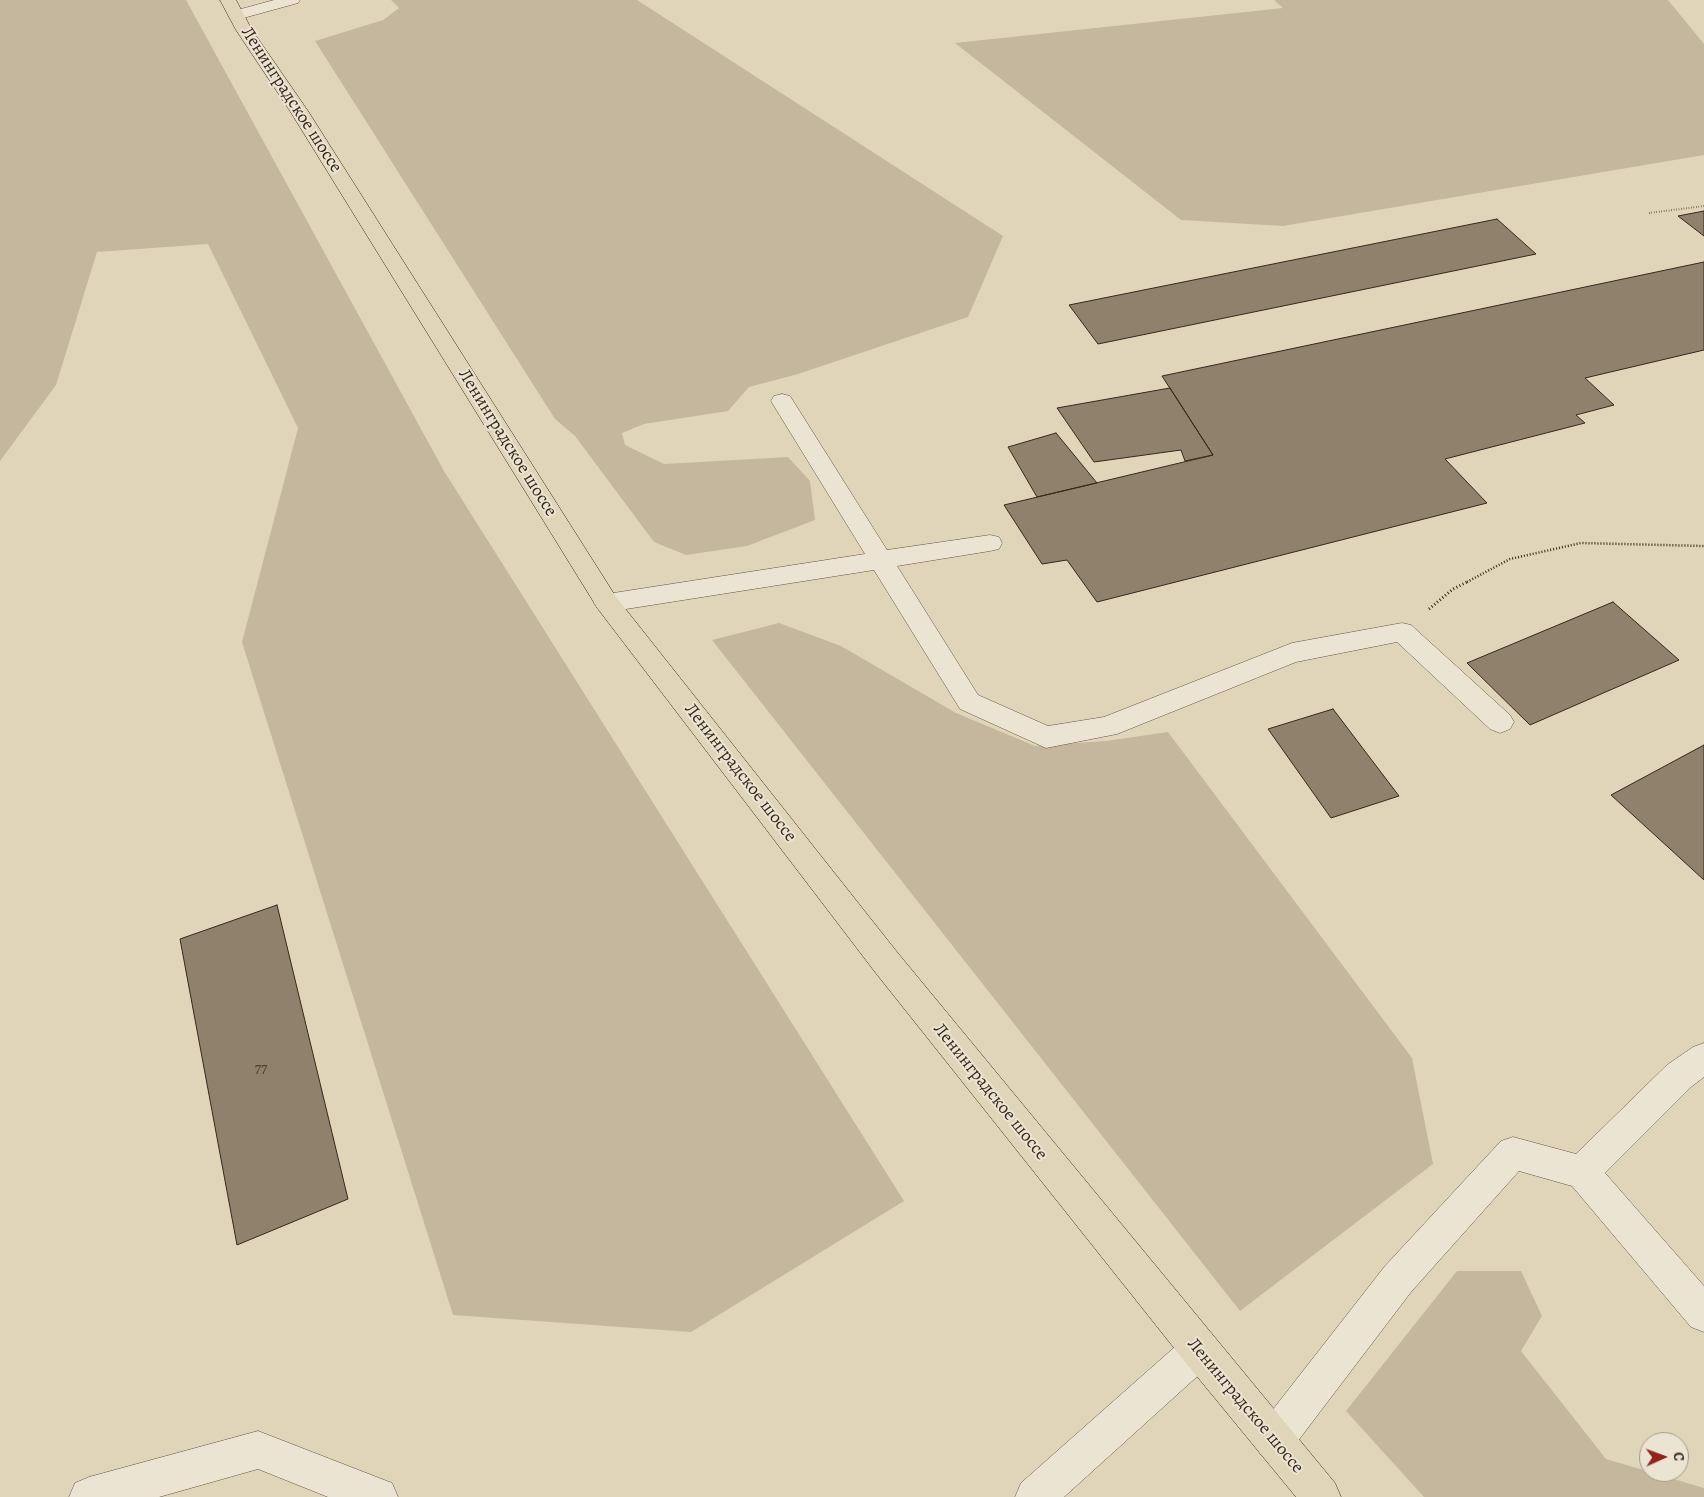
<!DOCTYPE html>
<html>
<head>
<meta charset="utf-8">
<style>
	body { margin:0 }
	#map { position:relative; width:1704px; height:1497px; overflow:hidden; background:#e0d5b9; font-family:Alegreya,serif }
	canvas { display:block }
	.north { position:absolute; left:1639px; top:1432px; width:50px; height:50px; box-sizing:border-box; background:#ebe4d2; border:1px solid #a49888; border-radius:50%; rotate:88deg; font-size:14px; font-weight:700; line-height:20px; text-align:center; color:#39261a }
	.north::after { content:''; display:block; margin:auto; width:18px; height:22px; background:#8f2418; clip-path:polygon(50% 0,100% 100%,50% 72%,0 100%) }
</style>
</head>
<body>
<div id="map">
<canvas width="1704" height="1497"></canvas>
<div class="north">С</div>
</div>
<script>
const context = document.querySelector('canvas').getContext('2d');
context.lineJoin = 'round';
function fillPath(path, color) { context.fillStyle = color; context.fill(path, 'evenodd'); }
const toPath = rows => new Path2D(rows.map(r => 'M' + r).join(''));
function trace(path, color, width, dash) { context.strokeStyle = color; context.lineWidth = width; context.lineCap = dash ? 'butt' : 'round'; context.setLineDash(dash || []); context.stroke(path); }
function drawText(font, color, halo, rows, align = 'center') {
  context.font = font + ' Alegreya,serif'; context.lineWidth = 4; context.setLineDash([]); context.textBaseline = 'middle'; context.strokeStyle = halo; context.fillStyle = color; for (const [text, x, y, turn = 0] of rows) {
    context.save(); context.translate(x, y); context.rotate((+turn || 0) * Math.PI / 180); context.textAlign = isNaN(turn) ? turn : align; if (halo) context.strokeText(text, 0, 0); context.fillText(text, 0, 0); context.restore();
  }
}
fillPath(toPath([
	[0,0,186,0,444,471,904,1201,691,1332,453,1315,242,642,298,428,208,244,97,252,56,385,0,461],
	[391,0,637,0,1003,236,968,317,798,374,749,387,728,411,644,424,622,433,625,445,664,464,788,457,810,481,815,520,747,546,686,555,654,542,575,436,555,419,315,41,383,20,399,8],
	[1274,0,1668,0,1704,44,1704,155,1283,226,1181,220,955,43,1283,8],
	[779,623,841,646,956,713,1035,746,1106,741,1168,732,1412,1058,1433,1164,1240,1311,712,640],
	[1457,1271,1521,1271,1542,1316,1521,1351,1606,1459,1704,1488,1704,1497,1424,1497,1346,1411]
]), '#c4b79e');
const building = toPath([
	[1704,211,1704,236,1678,216,1704,211],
	[1497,219,1536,254,1098,344,1069,305,1497,219],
	[1704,262,1704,350,1585,378,1614,405,1576,415,1585,423,1445,459,1487,503,1097,602,1067,560,1042,564,1004,505,1213,455,1162,376,1704,262],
	[1170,388,1213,455,1185,461,1181,450,1094,462,1057,408,1170,388],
	[1056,433,1097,483,1037,497,1008,447,1056,433],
	[1613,602,1679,660,1530,725,1467,663,1613,602],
	[1333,709,1399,796,1331,818,1268,729,1333,709],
	[1704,745,1704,880,1611,795,1704,745],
	[277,905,348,1199,237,1245,180,939,277,905]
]);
fillPath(building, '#90816d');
trace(building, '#39261a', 1);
const minor = toPath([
	[274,0,300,0,298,3,236,20,228,15,230,12,274,0],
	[782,394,790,396,887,550,990,535,999,537,1002,543,999,549,990,551,897,566,978,695,1048,726,1104,717,1292,643,1402,623,1411,625,1510,715,1514,722,1510,729,1500,733,1490,729,1397,642,1296,662,1117,734,1046,748,960,709,874,570,607,612,598,609,594,603,598,597,607,594,865,554,771,401,774,396,782,394],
	[1704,1043,1704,1077,1691,1087,1605,1173,1704,1286,1704,1332,1691,1327,1572,1186,1519,1171,1411,1292,1288,1454,1274,1459,1260,1454,1255,1440,1260,1426,1385,1266,1501,1141,1513,1137,1576,1154,1667,1065,1693,1047,1704,1043],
	[1199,1332,1212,1337,1217,1350,1212,1363,1064,1497,1015,1497,1021,1483,1186,1337,1199,1332],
	[258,1431,392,1483,398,1497,328,1497,258,1469,159,1497,69,1497,75,1483,89,1477,258,1431]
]);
const major = toPath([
	[220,0,236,0,252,30,308,111,616,597,897,952,1335,1483,1341,1497,1296,1497,1186,1363,875,972,598,609,290,111,236,30,220,0]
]);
trace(minor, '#635242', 1);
trace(major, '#39261a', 1);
trace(toPath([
	[1649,213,1704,206]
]), '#39261a', 2, [0.5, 2]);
trace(toPath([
	[1467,582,1510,559,1581,543,1704,546]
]), '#39261a', 2.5, [1, 2]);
trace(toPath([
	[1429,609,1453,589,1469,581]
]), '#39261a', 3, [1, 2.5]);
fillPath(minor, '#ebe4d2');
fillPath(major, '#e0d5b9');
drawText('15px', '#4f3d2f', null, [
	["77",261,1069]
]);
drawText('18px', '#39261a', '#ebe4d2', [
	["Ленинградское шоссе",291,100,57],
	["Ленинградское шоссе",507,443,58],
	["Ленинградское шоссе",740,773,52],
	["Ленинградское шоссе",990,1092,51],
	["Ленинградское шоссе",1245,1406,50]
]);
</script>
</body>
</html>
